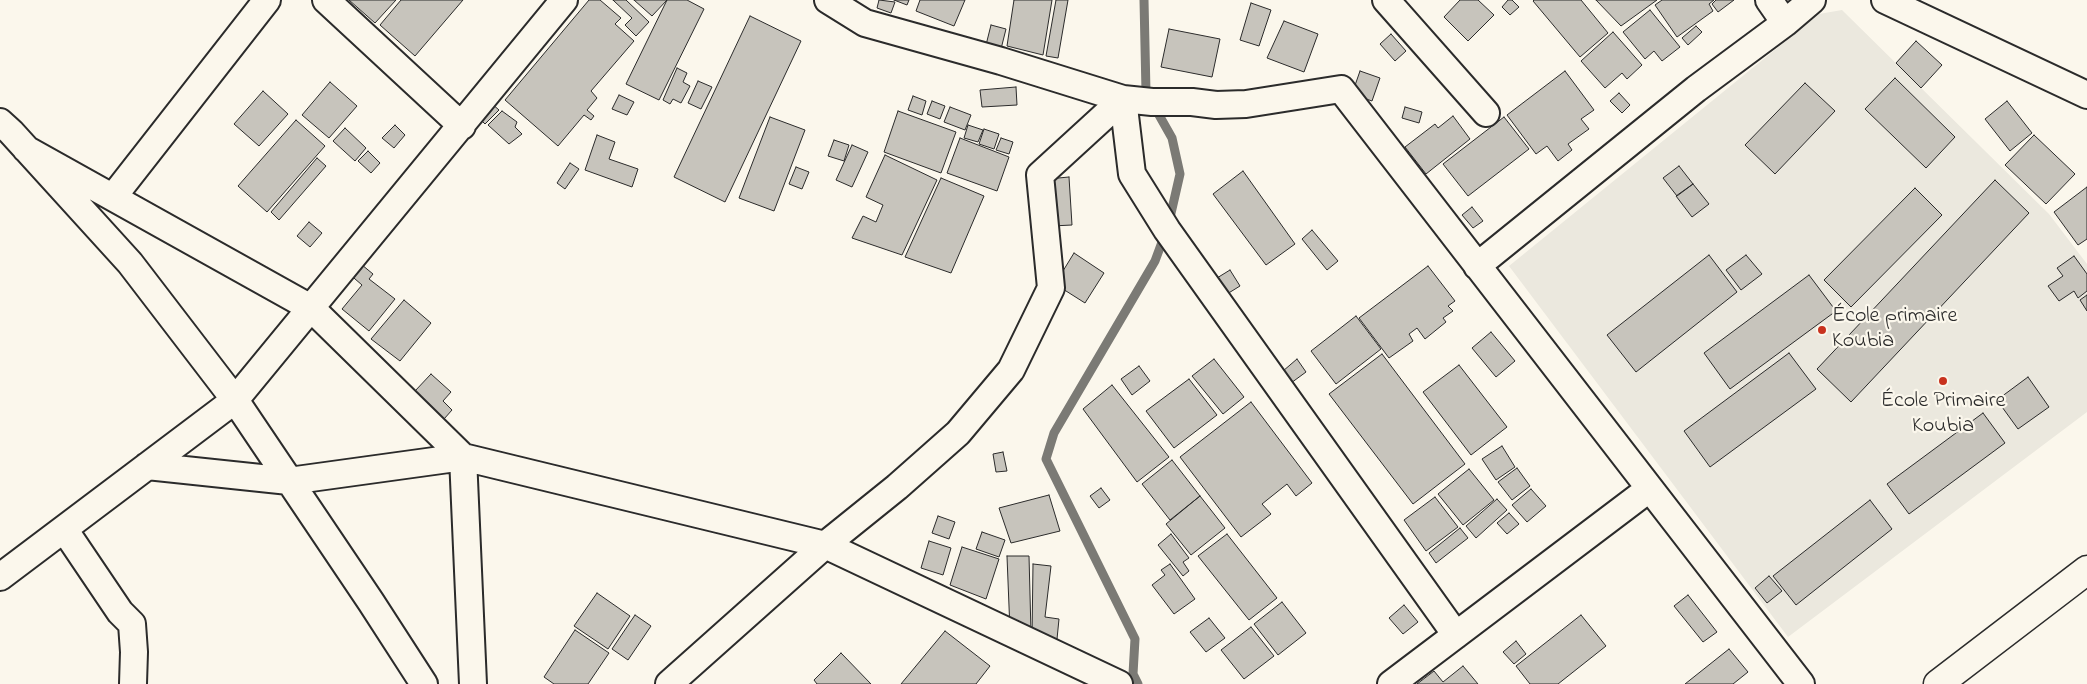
<!DOCTYPE html>
<html>
<head>
<meta charset="utf-8">
<style>
	body { margin:0 }
	canvas { display:block; background:#fbf7ec }
</style>
</head>
<body>
<canvas width="2087" height="684"></canvas>
<script>
const context = document.querySelector('canvas').getContext('2d');
context.lineJoin = 'round';
function fillPath(path, color) { context.fillStyle = color; context.fill(path, 'evenodd'); }
const toPath = rows => new Path2D(rows.map(r => 'M' + r).join(''));
function trace(path, color, width, dash) { context.strokeStyle = color; context.lineWidth = width; context.lineCap = dash ? 'butt' : 'round'; context.setLineDash(dash || []); context.stroke(path); }
function drawText(font, color, halo, rows, align = 'center') {
  context.font = font + ' "Indie Flower",sans-serif'; context.lineWidth = 4.5; context.setLineDash([]); context.textBaseline = 'middle'; context.strokeStyle = halo; context.fillStyle = color; for (const [text, x, y, turn = 0] of rows) {
    context.save(); context.translate(x, y); context.rotate((+turn || 0) * Math.PI / 180); context.textAlign = isNaN(turn) ? turn : align; if (halo) context.strokeText(text, 0, 0); context.fillText(text, 0, 0); context.restore();
  }
}
fillPath(toPath([
	[1842,10,2049,214,2087,264,2087,412,1788,637,1509,266,1819,14]
]), '#ebe8de');
trace(toPath([
	[1144,0,1146,92,1172,138,1180,174,1169,222],
	[1138,684,1133,674,1135,639,1046,459,1054,433,1155,261,1165,234]
]), '#7b7a75', 9);
const building = toPath([
	[349,0,396,0,375,23,349,0],
	[401,0,463,0,415,56,380,25,401,0],
	[589,0,600,0,621,18,615,24,634,41,591,91,597,98,587,110,594,116,591,120,584,115,558,146,505,100,589,0],
	[613,0,626,0,649,22,636,36,625,25,632,18,613,0],
	[634,0,667,0,652,16,634,0],
	[667,0,687,0,704,9,659,100,626,84,667,0],
	[879,0,895,2,891,13,877,8,879,0],
	[894,0,909,0,907,5,894,0],
	[920,0,965,0,954,26,916,11,920,0],
	[1014,0,1052,0,1043,55,1007,46,1014,0],
	[1056,0,1068,0,1058,58,1046,56,1056,0],
	[1460,0,1478,0,1494,15,1468,41,1444,17,1460,0],
	[1508,0,1512,0,1519,7,1510,15,1502,7,1508,0],
	[1534,0,1581,0,1608,33,1580,57,1533,1,1534,0],
	[1596,0,1657,0,1621,26,1596,0],
	[1662,0,1714,0,1709,4,1713,11,1677,37,1655,5,1662,0],
	[1716,0,1734,0,1718,12,1712,4,1716,0],
	[1251,3,1271,10,1259,46,1240,40,1251,3],
	[1650,10,1680,47,1662,61,1654,51,1645,59,1623,32,1650,10],
	[750,16,801,41,725,202,674,177,750,16],
	[1284,21,1318,34,1304,72,1267,58,1284,21],
	[991,25,1006,29,1001,49,986,45,991,25],
	[1696,26,1702,32,1688,45,1682,38,1696,26],
	[1169,29,1220,39,1212,77,1161,67,1169,29],
	[1613,32,1642,65,1627,79,1622,73,1605,88,1581,61,1613,32],
	[1391,34,1406,51,1395,61,1380,44,1391,34],
	[1916,41,1942,65,1921,88,1896,63,1916,41],
	[677,68,687,73,683,82,690,86,681,103,673,99,670,104,663,100,677,68],
	[1360,71,1380,78,1372,101,1352,94,1360,71],
	[1565,71,1594,110,1581,119,1589,129,1568,144,1572,150,1558,161,1547,146,1536,154,1507,115,1565,71],
	[1895,78,1955,137,1926,168,1865,109,1895,78],
	[698,81,712,87,701,109,688,103,698,81],
	[330,82,357,106,329,138,302,115,330,82],
	[1805,83,1835,111,1775,174,1745,145,1805,83],
	[1016,87,1017,105,982,107,980,90,1016,87],
	[263,91,288,114,259,146,234,124,263,91],
	[1619,93,1630,105,1622,113,1610,101,1619,93],
	[619,95,634,102,627,115,612,109,619,95],
	[913,96,926,101,922,115,908,110,913,96],
	[932,101,945,106,940,119,927,114,932,101],
	[2007,101,2032,133,2010,151,1985,119,2007,101],
	[491,103,499,110,485,124,478,117,491,103],
	[950,107,971,115,965,130,944,122,950,107],
	[1405,107,1422,112,1419,123,1402,118,1405,107],
	[502,111,517,122,515,127,522,134,509,144,488,125,502,111],
	[898,111,956,132,941,173,884,152,898,111],
	[1453,116,1470,139,1426,174,1405,147,1435,124,1438,128,1453,116],
	[770,117,805,130,774,211,739,198,770,117],
	[1504,117,1529,149,1468,196,1443,164,1504,117],
	[296,120,325,146,267,212,238,186,296,120],
	[395,125,405,135,394,148,382,138,395,125],
	[968,125,983,130,978,142,964,138,968,125],
	[345,128,366,148,355,161,333,141,345,128],
	[984,129,999,134,994,149,979,144,984,129],
	[597,135,615,142,609,159,638,169,632,187,585,170,597,135],
	[2034,135,2075,174,2046,204,2005,165,2034,135],
	[960,138,1009,157,997,191,947,173,960,138],
	[1001,138,1013,142,1009,154,996,150,1001,138],
	[834,140,849,145,844,161,828,156,834,140],
	[852,145,868,152,852,187,836,180,852,145],
	[368,151,380,163,371,173,358,161,368,151],
	[885,155,937,180,902,255,852,238,863,216,876,222,883,205,866,197,885,155],
	[317,158,326,166,279,220,271,212,317,158],
	[570,163,579,169,565,189,557,183,570,163],
	[1679,166,1693,184,1677,196,1663,178,1679,166],
	[796,167,809,172,802,189,789,184,796,167],
	[1243,171,1295,244,1266,265,1213,194,1243,171],
	[1069,177,1072,225,1052,226,1048,179,1069,177],
	[941,178,984,196,951,273,905,257,941,178],
	[1995,180,2029,213,1851,402,1817,369,1995,180],
	[1693,184,1709,204,1692,217,1676,196,1693,184],
	[2087,187,2087,239,2078,245,2054,212,2087,187],
	[1915,188,1942,215,1851,307,1824,280,1915,188],
	[1472,207,1483,221,1473,228,1462,215,1472,207],
	[309,222,322,233,310,247,297,236,309,222],
	[1312,230,1338,261,1327,270,1302,239,1312,230],
	[1074,253,1104,273,1085,303,1055,284,1074,253],
	[1709,255,1737,292,1636,372,1607,335,1709,255],
	[1746,255,1762,274,1741,290,1726,270,1746,255],
	[2074,256,2087,274,2087,291,2078,298,2074,291,2059,301,2048,286,2063,276,2057,268,2074,256],
	[356,260,373,274,369,279,395,299,369,331,342,309,362,285,347,272,356,260],
	[1428,266,1455,301,1448,306,1453,311,1443,318,1446,322,1425,339,1417,328,1409,334,1413,341,1389,358,1359,318,1428,266],
	[1230,270,1240,286,1227,294,1217,278,1230,270],
	[1809,275,1836,311,1730,389,1704,353,1809,275],
	[2087,295,2087,311,2080,300,2087,295],
	[404,300,431,323,400,361,371,339,404,300],
	[1356,316,1381,349,1336,384,1311,351,1356,316],
	[1491,332,1515,361,1496,377,1472,348,1491,332],
	[1789,353,1816,389,1710,467,1684,431,1789,353],
	[1382,354,1465,464,1413,504,1329,394,1382,354],
	[1214,359,1244,397,1223,414,1192,376,1214,359],
	[1297,359,1306,372,1291,383,1283,371,1297,359],
	[1459,365,1507,427,1471,455,1423,392,1459,365],
	[1139,366,1150,381,1132,395,1121,379,1139,366],
	[431,374,451,392,443,401,452,410,444,419,415,391,431,374],
	[2028,377,2049,407,2018,429,1997,400,2028,377],
	[1189,379,1217,415,1174,448,1146,411,1189,379],
	[1112,385,1169,457,1137,482,1083,409,1112,385],
	[1251,402,1312,483,1296,496,1287,484,1262,504,1271,514,1241,537,1180,457,1251,402],
	[1983,413,2005,443,1909,514,1887,484,1983,413],
	[1502,446,1515,467,1496,480,1482,459,1502,446],
	[1003,452,1007,471,996,472,993,454,1003,452],
	[1172,460,1200,496,1170,520,1142,484,1172,460],
	[1517,468,1530,486,1512,500,1498,482,1517,468],
	[1469,469,1494,500,1463,525,1438,494,1469,469],
	[1101,488,1110,500,1099,508,1090,496,1101,488],
	[1531,489,1546,506,1527,522,1512,505,1531,489],
	[1049,495,1060,531,1011,543,999,508,1049,495],
	[1200,496,1225,528,1191,555,1166,524,1200,496],
	[1435,497,1458,527,1426,551,1404,520,1435,497],
	[1497,499,1507,510,1476,538,1466,526,1497,499],
	[1870,500,1892,529,1796,605,1773,576,1870,500],
	[1509,513,1519,524,1507,534,1497,523,1509,513],
	[938,516,955,522,949,539,932,533,938,516],
	[1460,528,1468,538,1436,563,1429,553,1460,528],
	[982,532,1005,540,999,557,976,549,982,532],
	[1171,534,1189,558,1183,562,1189,571,1183,576,1158,545,1171,534],
	[1227,534,1277,598,1249,620,1198,556,1227,534],
	[929,541,951,548,943,575,921,568,929,541],
	[962,547,999,559,986,599,950,585,962,547],
	[1007,556,1029,556,1031,633,1010,631,1007,556],
	[1033,564,1051,566,1045,617,1059,619,1057,639,1032,638,1033,564],
	[1170,564,1195,599,1174,614,1152,585,1165,575,1161,570,1170,564],
	[1769,576,1782,591,1767,603,1755,588,1769,576],
	[597,593,630,616,608,649,574,626,597,593],
	[1688,595,1717,632,1703,642,1674,606,1688,595],
	[1282,602,1306,633,1278,655,1254,624,1282,602],
	[1404,605,1418,622,1403,634,1389,618,1404,605],
	[635,615,651,626,628,660,612,649,635,615],
	[1581,615,1606,646,1558,684,1530,684,1516,666,1581,615],
	[1209,618,1225,638,1206,652,1190,632,1209,618],
	[1251,627,1274,656,1244,679,1221,650,1251,627],
	[575,630,609,653,588,684,554,684,544,677,575,630],
	[945,631,990,666,976,684,901,684,945,631],
	[1516,641,1526,654,1514,664,1503,652,1516,641],
	[1729,649,1748,672,1733,684,1685,684,1729,649],
	[841,653,871,684,817,684,814,680,841,653],
	[1463,666,1478,684,1417,684,1434,671,1443,682,1463,666]
]);
fillPath(building, '#c7c4bc');
trace(building, '#2b2b2b', 1);
const minor = toPath([
	[326,0,462,126],
	[828,0,865,23,1001,61,1123,99,1152,102,1192,102,1216,105,1246,104,1341,89,1801,684],
	[1386,0,1486,113],
	[1769,0,1785,23],
	[1885,0,2087,95],
	[1123,99,1132,174,1167,230,1456,635],
	[0,122,11,132,130,263,235,400,371,602,424,684],
	[26,149,311,308,463,457,825,545,1119,684],
	[113,197,267,0],
	[1477,266,1696,89,1785,23,1812,0],
	[147,466,289,481,463,457,473,684],
	[64,529,120,612,132,624,134,652,133,684],
	[0,577,235,400,564,0],
	[669,684,825,545,897,487,958,433,1011,370,1051,288,1040,175,1123,99],
	[1391,684,1649,489]
]);
const primary = toPath([
	[1938,684,2087,570]
]);
trace(minor, '#2b2b2b', 30);
trace(primary, '#2b2b2b', 31);
trace(minor, '#fbf7ec', 26);
trace(primary, '#fbf7ec', 28);
for (const [x, y, r, color] of [
	[1822,330,5,"#c8321e"],
	[1943,381,5,"#c8321e"]
]) { const dot = new Path2D(); dot.arc(x, y, r, 0, 2 * Math.PI); context.fillStyle = color; context.fill(dot); trace(dot, '#fbf7ec', 2); }
drawText('22px', '#2b2b2b', '#fbf7ec', [
	["École primaire",1832,317],
	["Koubia",1832,342],
	["École Primaire",1943,402,"center"],
	["Koubia",1943,427,"center"]
], 'left');
</script>
</body>
</html>
